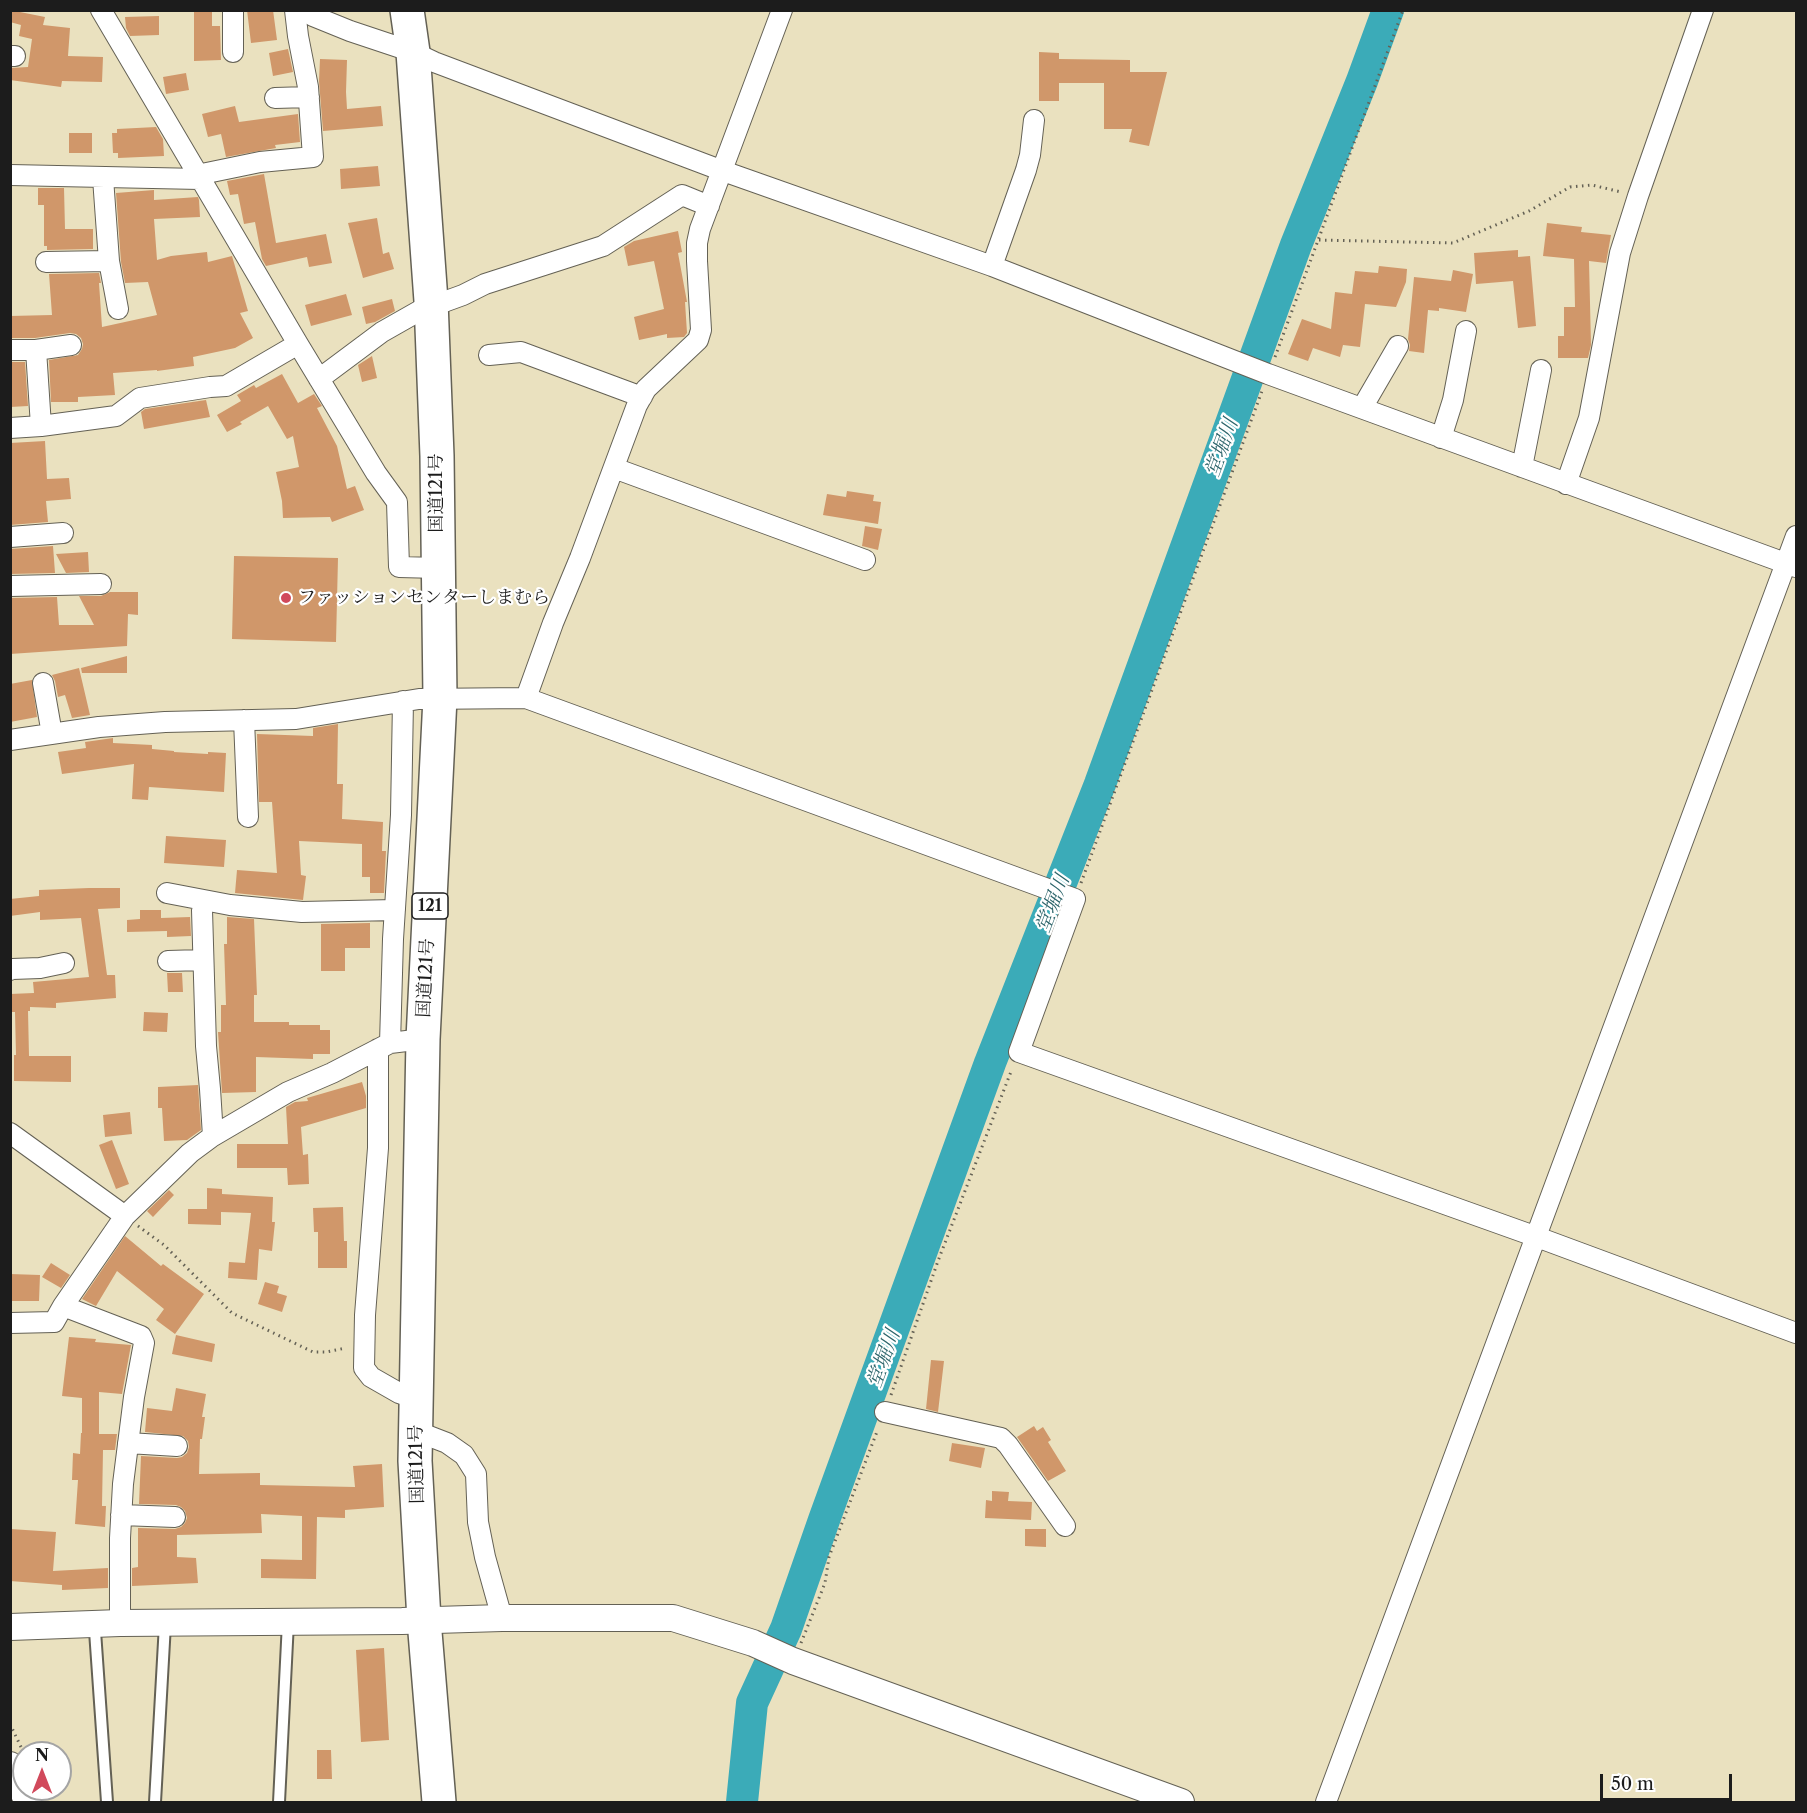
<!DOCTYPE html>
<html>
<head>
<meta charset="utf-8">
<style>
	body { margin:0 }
	#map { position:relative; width:1807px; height:1813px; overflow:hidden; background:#eae1bf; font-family:"Libre Caslon Text",serif }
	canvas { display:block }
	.frame { position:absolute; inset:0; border:12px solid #1c1c1c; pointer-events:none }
	.north { position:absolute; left:12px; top:1741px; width:60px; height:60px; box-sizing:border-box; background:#fff; border:2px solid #a4a4a4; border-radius:50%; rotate:0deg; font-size:16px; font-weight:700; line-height:24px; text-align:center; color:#1c1c1c }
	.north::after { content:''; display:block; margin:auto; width:21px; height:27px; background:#d1495b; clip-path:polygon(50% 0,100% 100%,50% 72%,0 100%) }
	.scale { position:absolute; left:1600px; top:1774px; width:132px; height:27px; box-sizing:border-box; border:3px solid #1c1c1c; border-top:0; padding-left:8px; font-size:18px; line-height:21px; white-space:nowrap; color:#1c1c1c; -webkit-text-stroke:4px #fff; paint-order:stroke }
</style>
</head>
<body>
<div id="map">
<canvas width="1807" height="1813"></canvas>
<div class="frame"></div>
<div class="north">N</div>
<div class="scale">50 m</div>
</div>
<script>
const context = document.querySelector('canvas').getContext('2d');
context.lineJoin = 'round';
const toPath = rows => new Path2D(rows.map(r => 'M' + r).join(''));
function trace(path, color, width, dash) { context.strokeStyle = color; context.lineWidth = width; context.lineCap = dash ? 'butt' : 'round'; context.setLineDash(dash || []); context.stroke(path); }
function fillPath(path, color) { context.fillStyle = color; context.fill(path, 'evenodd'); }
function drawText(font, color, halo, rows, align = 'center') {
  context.font = font + ' "Libre Caslon Text","Noto Serif JP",serif'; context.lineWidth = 4.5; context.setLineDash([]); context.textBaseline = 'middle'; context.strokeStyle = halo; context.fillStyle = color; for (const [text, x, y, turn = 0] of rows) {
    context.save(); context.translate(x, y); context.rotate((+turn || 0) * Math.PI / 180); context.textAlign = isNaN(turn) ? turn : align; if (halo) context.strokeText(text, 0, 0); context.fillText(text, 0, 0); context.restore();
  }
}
trace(toPath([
	[742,1802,752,1703,786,1629,824,1520,990,1063,1100,784,1296,245,1362,81,1388,10]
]), '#3babb8', 32);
fillPath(toPath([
	[10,10,45,17,43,25,70,28,68,56,103,57,102,82,62,81,61,87,10,80,10,68,28,67,32,39,19,36,21,25,10,22],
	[194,10,212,10,212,26,220,26,221,60,194,61],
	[247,10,273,10,277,40,251,43],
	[159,16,159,35,130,36,126,28,125,17],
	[288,49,293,72,273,76,269,53],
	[1039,52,1059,53,1059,59,1130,60,1130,72,1167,72,1149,146,1129,142,1132,129,1104,129,1104,83,1059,83,1059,101,1039,101],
	[320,59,347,60,346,92,347,109,381,106,383,126,323,131,319,81],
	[186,73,189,90,166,94,163,77],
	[235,106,239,122,298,114,300,142,275,145,276,148,226,157,221,134,208,137,202,114],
	[156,127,163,139,164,156,118,158,118,153,113,153,112,133,117,133,117,129],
	[69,133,92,133,92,153,69,153],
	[378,166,380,186,341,189,340,169],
	[264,174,276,243,326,234,332,263,309,267,307,257,266,266,262,259,255,222,244,224,238,194,230,195,227,181],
	[38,188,64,188,65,229,93,229,93,249,47,250,47,246,44,246,44,205,38,205],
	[154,190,154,200,198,197,199,200,200,217,154,219,157,260,171,256,207,252,208,262,232,256,248,311,240,313,253,338,235,348,193,357,194,366,157,371,157,370,113,373,115,395,78,397,78,402,51,402,49,360,78,355,82,349,83,344,81,338,76,334,70,333,35,338,10,338,10,316,52,315,49,274,99,273,101,283,99,283,102,327,157,315,148,282,125,283,121,262,116,193],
	[377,218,383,254,389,252,394,269,363,278,348,223],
	[1547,223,1582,227,1581,232,1611,235,1606,263,1589,261,1591,345,1588,358,1558,358,1558,336,1564,336,1564,307,1575,307,1574,259,1543,256],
	[678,231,682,252,678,253,687,302,685,302,687,333,684,337,667,338,667,334,639,340,634,317,664,309,654,261,628,266,624,247,634,241],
	[1518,250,1518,257,1530,256,1536,326,1518,328,1513,281,1476,284,1474,253],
	[1379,266,1407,269,1406,282,1396,307,1365,304,1360,347,1343,345,1340,357,1313,348,1308,361,1288,354,1302,319,1331,329,1335,292,1352,294,1355,271,1378,273],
	[1453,270,1473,274,1466,312,1439,308,1439,311,1428,310,1424,353,1409,351,1410,345,1408,339,1414,277,1451,281],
	[346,294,352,315,311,326,305,305],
	[392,299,395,311,375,322,366,324,362,307],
	[372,356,377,378,362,382,358,365],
	[10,362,25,362,28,406,10,407],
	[282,374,298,403,314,394,322,406,317,408,337,446,347,489,355,486,364,510,332,522,330,517,283,518,282,501,276,472,299,467,293,436,287,439,268,406,240,422,242,424,227,432,217,415,241,401,237,395,254,385,256,388],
	[206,400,210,417,144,429,141,412,145,409],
	[45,441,47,479,69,478,71,499,46,501,48,522,10,525,10,443],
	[847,491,874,495,873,501,881,502,878,524,823,515,827,494,846,497],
	[865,526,882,529,878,550,862,546],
	[53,546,55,573,10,574,10,549],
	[88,552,89,572,66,573,56,554],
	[234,556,338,558,336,642,232,639],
	[110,592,138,592,138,615,128,614,127,646,10,654,10,598,57,597,59,625,94,625,79,596,101,596],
	[127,656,127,673,82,673,81,668],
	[79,668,90,715,72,718,65,695,58,697,55,681,52,675],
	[32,680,37,717,10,722,10,684],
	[338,724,337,784,343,784,342,819,383,822,382,851,386,851,384,893,370,893,370,877,362,877,362,844,299,841,301,875,306,876,303,900,235,893,237,870,277,873,272,802,259,802,257,734,313,736,313,728],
	[113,738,113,743,152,745,152,749,174,751,174,752,208,754,208,752,226,753,224,792,149,787,148,800,132,799,134,764,62,774,58,752,86,748,85,742],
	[166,836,226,840,224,867,164,863],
	[89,888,120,888,120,908,98,909,107,975,115,975,116,998,56,1003,56,1008,30,1007,30,1011,28,1011,29,1056,71,1056,71,1082,14,1081,14,1055,16,1055,15,1012,10,1012,10,994,34,993,33,982,89,977,81,918,40,920,40,912,10,916,10,899,39,896,39,890],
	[140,910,161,910,161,918,190,917,191,936,167,937,167,931,127,932,127,920,140,919],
	[227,917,254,919,257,995,254,995,254,1022,289,1022,289,1025,320,1025,320,1030,330,1030,330,1054,313,1054,313,1059,256,1057,256,1092,222,1093,218,1032,221,1032,221,1005,226,1005,224,944,227,944],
	[370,923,370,948,345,948,345,971,321,971,321,924],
	[167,973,182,973,183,992,168,992],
	[144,1012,168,1013,167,1032,143,1031],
	[362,1082,366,1096,366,1108,301,1127,303,1155,308,1154,309,1184,288,1185,287,1168,237,1168,237,1144,288,1144,286,1107,295,1102,308,1101,307,1098],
	[198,1085,201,1130,187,1140,164,1141,162,1108,158,1108,158,1087],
	[130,1112,132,1134,105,1137,103,1115],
	[112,1140,129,1184,116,1189,99,1145],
	[207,1188,222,1189,222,1194,273,1197,272,1222,275,1222,272,1251,259,1249,257,1280,228,1278,229,1262,245,1263,251,1213,221,1212,221,1225,188,1224,188,1209,207,1209],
	[169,1190,174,1195,153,1217,147,1211],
	[343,1207,344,1241,347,1241,347,1268,318,1268,318,1232,314,1232,313,1208],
	[125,1236,161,1266,163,1264,204,1294,175,1334,156,1320,164,1309,117,1271,96,1306,82,1299],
	[51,1263,70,1275,61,1288,42,1277],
	[10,1274,40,1275,39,1301,10,1301],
	[265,1282,279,1286,277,1293,287,1296,282,1312,258,1304],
	[176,1335,215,1344,212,1362,172,1354],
	[69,1337,96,1339,95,1342,131,1345,122,1394,99,1392,99,1434,117,1434,115,1450,103,1450,102,1506,106,1506,105,1527,75,1524,78,1480,72,1480,73,1453,80,1454,81,1433,82,1433,82,1398,62,1396],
	[931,1360,944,1361,938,1412,926,1409],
	[176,1388,206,1394,202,1417,205,1417,202,1439,200,1439,199,1474,260,1473,260,1485,355,1487,353,1466,382,1464,384,1507,345,1510,345,1518,317,1517,316,1579,261,1578,261,1559,302,1560,302,1516,261,1514,262,1533,177,1535,177,1557,196,1558,198,1583,132,1586,132,1568,138,1567,138,1528,175,1529,181,1527,185,1523,187,1518,185,1511,181,1507,176,1505,139,1504,141,1456,177,1458,182,1457,187,1453,189,1447,188,1441,183,1436,145,1432,147,1408,172,1411],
	[1034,1426,1037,1431,1043,1427,1051,1440,1048,1442,1066,1471,1048,1481,1017,1437],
	[952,1443,985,1448,981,1468,949,1461],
	[992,1491,1009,1492,1008,1501,1032,1502,1031,1520,985,1518,986,1500,992,1501],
	[10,1529,56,1532,53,1571,108,1568,108,1588,62,1590,62,1585,10,1581],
	[1025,1529,1046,1529,1046,1547,1025,1546],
	[384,1648,389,1740,361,1742,356,1650],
	[317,1750,331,1750,332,1779,317,1779]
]), '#d0976a');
const service = toPath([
	[95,1631,107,1802],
	[155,1802,165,1624],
	[279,1802,288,1622]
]);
const minor = toPath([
	[101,10,298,344,376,473,397,502,399,567,438,568],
	[233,10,233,52],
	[306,10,313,16,350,31,413,52,434,62,723,171,992,266,1268,374,1796,567],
	[10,56,15,56],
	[275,98,309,97],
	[10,175,200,179],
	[197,175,260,162,313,157,308,87,298,36,295,10],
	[103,178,109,261,118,309],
	[46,262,109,261],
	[992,266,1026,170,1030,155,1034,120],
	[10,350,36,350,71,345],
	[36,350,41,426],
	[489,355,521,352,642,397],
	[319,379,382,332,419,311,463,295,485,284,603,246,682,195,709,206],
	[1362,408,1398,346],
	[10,428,41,426,116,416,140,398,210,387,226,386,298,344],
	[1441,438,1453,400,1466,331],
	[1522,467,1541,370],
	[614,468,865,560],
	[1566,484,1589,418,1620,253,1638,196,1703,10],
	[10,537,63,533],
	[10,586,101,584],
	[43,683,52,734],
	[526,698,553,623,580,558,637,405,646,389,698,340,701,330,697,261,697,243,700,229,782,10],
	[244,720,248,817],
	[10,740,99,727,165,722,296,719,419,699,526,698,1075,899,1019,1052,1537,1237,1796,1333],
	[167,893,230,905,302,912,395,910],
	[202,910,206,1046,210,1089,213,1136],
	[168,961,202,960],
	[10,970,12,969,40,968,64,963],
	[390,1043,393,939,401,815,403,701],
	[378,1049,378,1148,365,1315,364,1368,371,1377,399,1393,417,1399],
	[10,1133,125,1216],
	[63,1306,141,1336,144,1343,134,1397,123,1484,120,1538,120,1623],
	[10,1323,54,1322,63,1306,125,1216,190,1153,213,1136,288,1092,332,1073,390,1043,423,1039],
	[885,1412,1001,1438,1008,1445,1065,1526],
	[416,1431,447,1443,464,1455,476,1474,478,1522,485,1557,502,1618],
	[128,1443,177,1446],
	[121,1515,175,1517],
	[1326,1802,1796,536]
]);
const tertiary = toPath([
	[10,1627,120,1623,402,1621,502,1618,673,1618,753,1643,793,1661,1181,1802],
	[10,1765,28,1802]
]);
const trunk = toPath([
	[407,10,413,52,431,301,437,456,440,698,423,1039,415,1461,424,1620,439,1802]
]);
trace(service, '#646155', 14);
trace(minor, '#646155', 22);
trace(tertiary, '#646155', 28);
trace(trunk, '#646155', 36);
trace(toPath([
	[1319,240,1453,243,1529,211,1570,187,1592,185,1621,192],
	[1275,357,1403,10],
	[1081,883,1262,391],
	[138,1226,164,1245,232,1313,313,1352,326,1352,346,1348],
	[891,1395,938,1261,1012,1069],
	[801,1643,825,1583,829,1557,878,1429],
	[10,1724,21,1747]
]), '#646155', 3, [1.5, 4.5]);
trace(service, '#fff', 10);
trace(minor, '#fff', 20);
trace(tertiary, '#fff', 26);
trace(trunk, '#fff', 33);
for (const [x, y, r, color] of [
	[286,598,6,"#d1495b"]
]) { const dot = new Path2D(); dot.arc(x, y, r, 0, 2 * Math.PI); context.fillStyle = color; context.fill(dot); trace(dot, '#fff', 2); }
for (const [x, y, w] of [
	[430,906,36]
]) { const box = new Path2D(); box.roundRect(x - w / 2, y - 13, w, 26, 4.5); context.fillStyle = '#fff'; context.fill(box); trace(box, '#1c1c1c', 1.5); }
drawText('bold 16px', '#1c1c1c', null, [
	["121",430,906]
]);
drawText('18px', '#1c1c1c', '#fff', [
	["国道121号",437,493,-90],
	["国道121号",426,978,-87],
	["国道121号",417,1464,-91]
]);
drawText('18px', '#1c1c1c', '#fff', [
	["ファッションセンターしまむら",298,598]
], 'left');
drawText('italic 20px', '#2c646a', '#fff', [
	["堂堀川",1222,448,-70],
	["堂堀川",1053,904,-69],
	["堂堀川",884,1359,-70]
]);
</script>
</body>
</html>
